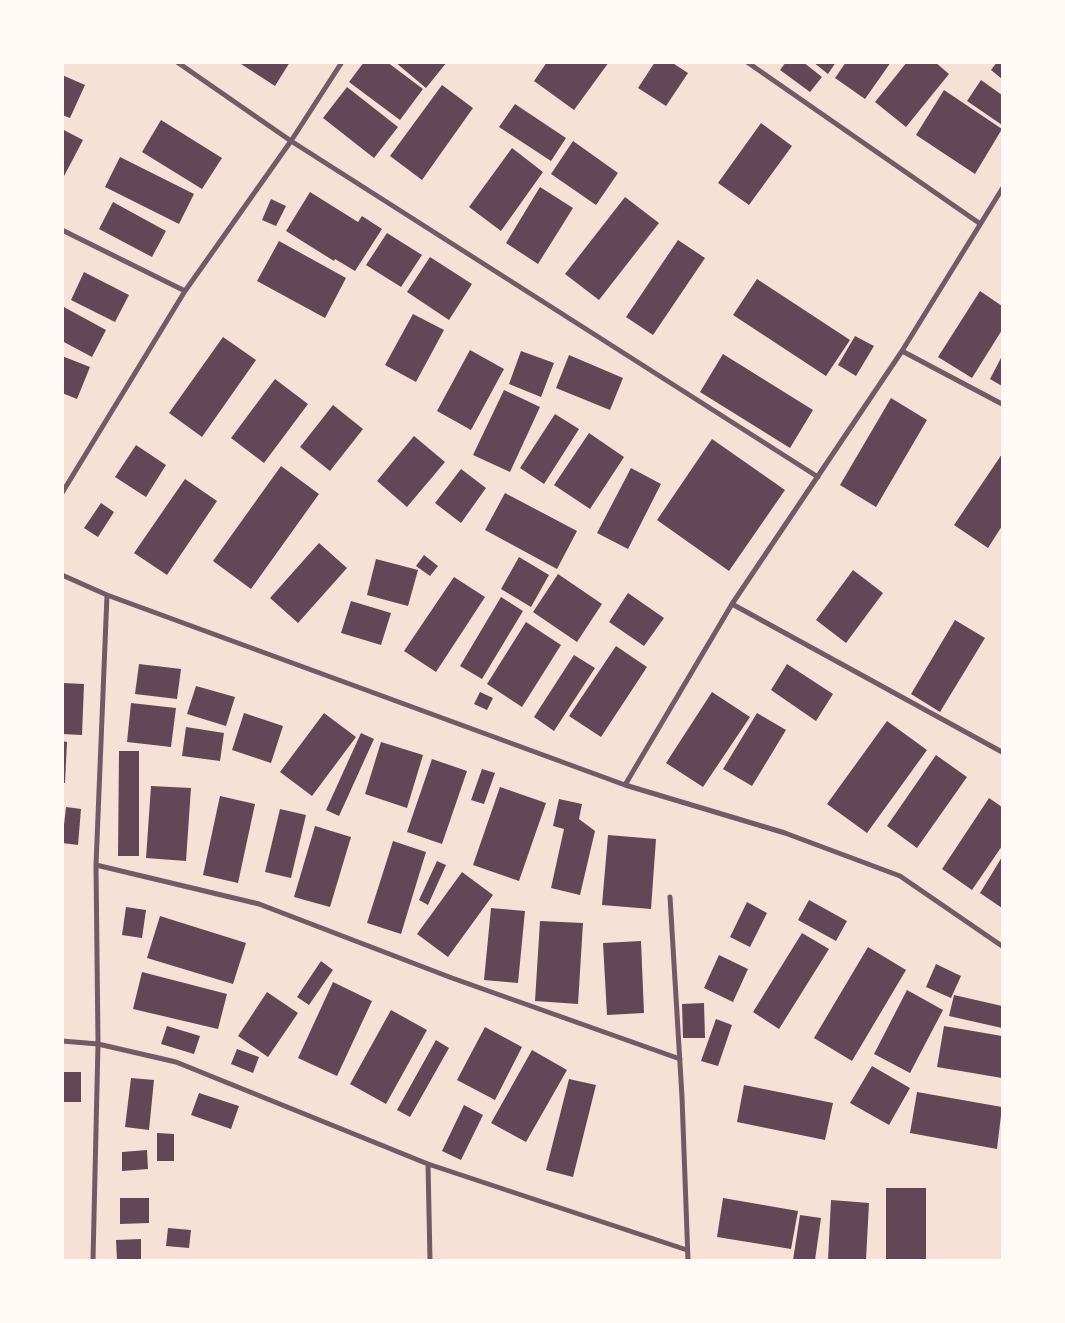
<!DOCTYPE html>
<html>
<head>
<meta charset="utf-8">
<style>
	body { margin:0 }
	#map { position:relative; width:1065px; height:1323px; overflow:hidden; background:#f7e1d7; font-family:Manrope,sans-serif }
	canvas { display:block }
	.frame { position:absolute; inset:0; border:64px solid #fffaf5; pointer-events:none }
</style>
</head>
<body>
<div id="map">
<canvas width="1065" height="1323"></canvas>
<div class="frame"></div>
</div>
<script>
const context = document.querySelector('canvas').getContext('2d');
context.lineJoin = 'round';
function fillPath(path, color) { context.fillStyle = color; context.fill(path, 'evenodd'); }
const toPath = rows => new Path2D(rows.map(r => 'M' + r).join(''));
function trace(path, color, width, dash) { context.strokeStyle = color; context.lineWidth = width; context.lineCap = dash ? 'butt' : 'round'; context.setLineDash(dash || []); context.stroke(path); }
fillPath(toPath([
	[242,62,290,62,275,86,241,64],
	[364,62,387,62,423,89,400,120,349,82],
	[395,62,447,62,426,88],
	[547,62,609,62,574,110,534,81],
	[655,62,671,62,688,73,666,106,638,88],
	[786,62,803,62,822,77,810,92,780,70],
	[813,62,836,62,828,74],
	[846,62,891,62,865,99,835,78],
	[907,62,935,62,949,74,906,127,875,102],
	[997,62,1002,62,1002,79,991,70],
	[62,75,85,85,70,118,62,115],
	[981,80,1002,95,1002,125,967,101],
	[442,85,473,108,422,180,390,156],
	[347,87,398,127,374,158,323,118],
	[944,90,1002,129,975,174,916,135],
	[515,104,566,138,551,161,499,127],
	[161,120,222,158,202,189,142,152],
	[761,123,792,146,749,205,718,183],
	[62,129,83,140,62,180],
	[573,141,618,173,596,205,551,174],
	[512,148,543,172,501,231,469,207],
	[120,157,194,194,179,224,105,187],
	[540,187,573,208,538,264,506,243],
	[310,192,358,222,362,216,382,229,355,271,335,259,334,261,286,231],
	[625,197,659,223,599,300,565,274],
	[271,199,286,206,276,226,262,220],
	[113,202,166,231,152,257,99,229],
	[387,233,422,255,401,287,366,265],
	[678,240,705,258,653,335,626,317],
	[279,241,346,278,325,318,257,281],
	[430,257,472,284,449,320,407,292],
	[84,272,129,295,115,322,71,300],
	[757,279,850,340,826,376,733,315],
	[980,291,1002,306,1002,330,972,378,938,357],
	[62,306,106,330,92,357,62,341],
	[413,314,444,330,416,382,385,365],
	[855,336,874,346,856,376,838,365],
	[223,337,256,360,202,437,169,413],
	[470,350,504,369,471,430,437,411],
	[521,351,554,363,541,397,509,384],
	[723,354,813,410,790,448,700,392],
	[569,355,623,378,610,410,556,388],
	[62,356,90,367,77,399,62,393],
	[1002,356,1002,386,990,379],
	[275,379,308,404,264,463,231,438],
	[504,390,540,407,510,472,473,455],
	[891,398,927,420,876,507,840,485],
	[333,405,363,429,330,471,300,447],
	[555,414,579,429,544,484,520,468],
	[589,433,624,457,590,509,554,485],
	[414,436,445,462,407,507,377,481],
	[712,439,785,490,729,571,657,520],
	[136,445,166,465,146,497,115,477],
	[1002,454,1002,526,988,548,954,525],
	[281,466,319,494,251,589,213,561],
	[631,468,661,484,628,549,597,533],
	[461,469,486,488,461,523,435,503],
	[185,479,217,501,167,575,134,553],
	[505,493,577,531,557,569,485,530],
	[101,503,114,512,98,537,84,528],
	[319,543,347,568,298,623,270,598],
	[424,555,438,566,430,576,416,566],
	[519,557,549,575,531,607,501,589],
	[376,559,418,570,408,606,367,595],
	[853,570,883,593,846,643,816,620],
	[558,574,602,604,577,642,533,612],
	[454,577,485,597,436,672,404,651],
	[628,593,664,618,644,646,609,622],
	[501,597,523,611,482,679,460,666],
	[351,601,391,613,381,645,341,633],
	[955,620,985,638,940,712,911,694],
	[526,622,561,645,522,707,487,684],
	[616,646,647,667,601,737,569,716],
	[574,655,595,668,554,731,534,717],
	[139,664,181,669,177,699,135,694],
	[787,664,833,694,816,721,771,690],
	[63,683,84,684,82,735,62,734],
	[196,686,235,697,226,726,187,714],
	[480,692,493,698,487,710,474,704],
	[712,692,750,717,703,787,666,763],
	[131,703,176,708,171,747,127,742],
	[244,713,283,726,271,763,232,750],
	[324,713,356,737,312,796,280,772],
	[757,713,786,730,752,786,723,769],
	[887,721,927,750,867,833,827,804],
	[186,727,224,733,220,761,182,756],
	[361,733,374,739,339,816,326,810],
	[62,741,67,742,65,783,62,783],
	[381,742,423,755,407,808,365,794],
	[119,751,139,751,139,856,118,856],
	[936,755,967,777,917,848,887,826],
	[432,759,467,771,442,844,407,832],
	[482,769,495,773,484,804,471,800],
	[151,786,191,788,186,861,146,858],
	[500,787,546,803,519,881,473,865],
	[220,796,255,804,238,883,203,875],
	[989,798,1002,807,1002,846,972,890,942,869],
	[559,799,582,804,579,819,595,831,580,895,551,888,564,829,553,826],
	[66,807,81,809,78,845,62,843],
	[280,809,306,815,291,878,265,872],
	[315,826,351,837,330,907,294,897],
	[608,835,656,839,651,909,602,905],
	[393,841,426,852,401,934,367,923],
	[1002,857,1002,908,980,893],
	[437,861,446,865,428,905,419,900],
	[462,872,493,895,448,957,417,934],
	[809,900,847,921,836,941,798,920],
	[747,902,767,913,750,947,730,937],
	[126,907,146,910,142,938,122,935],
	[491,908,525,911,518,983,484,980],
	[160,916,246,943,233,984,147,958],
	[540,921,583,923,578,1004,535,1001],
	[802,933,829,949,779,1029,753,1012],
	[641,941,644,1013,607,1015,603,943],
	[868,947,906,970,852,1061,814,1038],
	[719,955,748,969,733,1002,704,988],
	[321,961,333,970,309,1005,297,997],
	[936,964,961,976,951,998,926,987],
	[142,972,227,994,218,1029,133,1009],
	[333,982,372,1001,337,1076,298,1058],
	[907,990,943,1010,910,1073,874,1054],
	[267,992,298,1013,268,1057,238,1036],
	[954,995,1002,1006,1002,1028,949,1016],
	[704,1003,705,1038,683,1038,682,1004],
	[391,1010,427,1030,386,1104,350,1084],
	[716,1019,732,1025,718,1066,701,1061],
	[167,1026,200,1036,194,1054,161,1044],
	[944,1026,1002,1036,1002,1078,937,1067],
	[485,1027,522,1047,495,1100,457,1080],
	[436,1040,449,1048,410,1117,397,1110],
	[237,1049,259,1057,253,1073,231,1064],
	[532,1050,567,1070,526,1142,491,1123],
	[872,1066,910,1088,889,1125,850,1103],
	[62,1072,81,1072,81,1102,62,1102],
	[131,1078,154,1080,149,1130,125,1127],
	[569,1079,596,1085,573,1177,546,1170],
	[744,1085,833,1103,825,1140,737,1122],
	[917,1092,1002,1107,997,1149,910,1133],
	[199,1093,239,1106,231,1129,191,1115],
	[464,1105,483,1115,461,1160,442,1151],
	[157,1133,174,1134,174,1161,157,1161],
	[147,1150,148,1169,122,1171,122,1152],
	[886,1188,926,1188,926,1260,886,1260],
	[120,1198,149,1198,149,1223,120,1224],
	[723,1198,798,1211,791,1249,717,1237],
	[831,1200,869,1203,866,1260,828,1260],
	[800,1215,821,1218,815,1260,793,1260],
	[168,1228,191,1230,189,1248,166,1246],
	[141,1239,141,1260,117,1260,116,1240]
]), '#644757');
trace(toPath([
	[177,62,291,141,818,477],
	[747,62,979,223],
	[62,230,185,291],
	[902,351,1002,404],
	[62,493,185,291,291,141,342,62],
	[62,575,107,595,625,785,785,833,900,876,1002,946],
	[732,604,1002,752],
	[625,785,732,604,902,351,1002,189],
	[96,865,259,904,452,978,680,1059],
	[670,897,682,1097,688,1260],
	[62,1041,98,1044,176,1062,428,1164,687,1250],
	[428,1164,430,1260],
	[93,1260,98,1044,96,865,107,595]
]), '#755966', 5);
</script>
</body>
</html>
